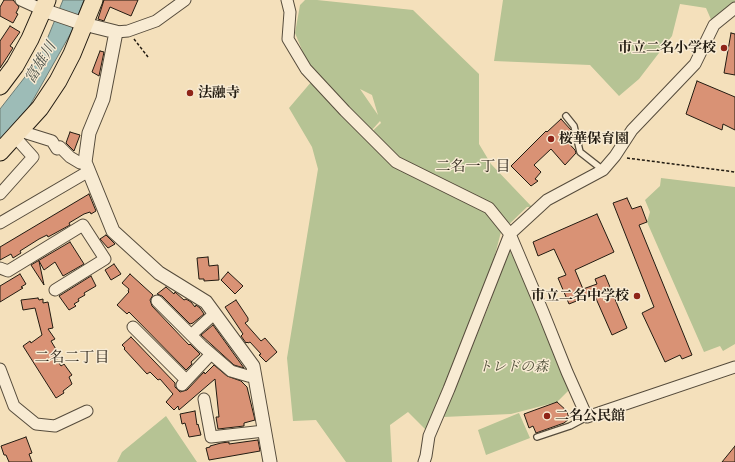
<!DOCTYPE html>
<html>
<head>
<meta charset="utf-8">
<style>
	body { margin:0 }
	canvas { display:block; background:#f4e0bb }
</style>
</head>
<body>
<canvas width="735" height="462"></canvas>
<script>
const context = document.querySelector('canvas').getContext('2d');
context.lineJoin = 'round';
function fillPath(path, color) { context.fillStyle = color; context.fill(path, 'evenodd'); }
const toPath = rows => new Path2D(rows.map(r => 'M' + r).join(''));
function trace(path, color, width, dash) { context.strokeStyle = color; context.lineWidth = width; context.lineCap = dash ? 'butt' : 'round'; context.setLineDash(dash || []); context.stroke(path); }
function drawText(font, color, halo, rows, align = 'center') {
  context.font = font + ' "Old Standard TT","Noto Serif JP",serif'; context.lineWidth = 3; context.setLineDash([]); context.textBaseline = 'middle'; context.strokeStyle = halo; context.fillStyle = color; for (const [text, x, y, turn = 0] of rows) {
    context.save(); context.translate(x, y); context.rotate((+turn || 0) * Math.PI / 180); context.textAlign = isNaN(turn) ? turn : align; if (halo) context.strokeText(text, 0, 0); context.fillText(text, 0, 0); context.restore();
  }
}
fillPath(toPath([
	[305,0,317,0,413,10,479,74,479,144,491,164,532,207,527,207,501,232,485,293,427,431,408,412,390,425,392,462,346,462,316,420,293,421,287,358,318,169,312,147,289,108,312,81,366,137,381,123,380,121,371,131,307,62,295,33,300,5],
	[360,89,372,95,378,115],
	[503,0,735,0,735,3,713,24,706,8,680,4,672,36,639,79,619,96,590,65,494,61],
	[661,178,735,187,735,344,723,351,720,346,704,352,647,222,650,212,645,200,660,186],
	[508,247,528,287,570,389,557,402,511,414,443,417,490,303],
	[519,413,530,438,486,455,478,430],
	[166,416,197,462,117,462,122,452]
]), '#b6c394');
const water = toPath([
	[63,0,84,0,72,31,29,107,0,139,0,109,39,59,63,0]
]);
fillPath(water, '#9dbcb7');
trace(water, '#6c7c75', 1);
const building = toPath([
	[4,0,13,0,19,7,16,13,18,14,13,23,0,16,0,7,4,0],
	[104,0,138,0,131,16,110,7,104,21,98,19,104,0],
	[10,26,20,32,10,46,13,48,0,68,0,41,10,26],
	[731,33,735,34,735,75,724,73,731,33],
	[100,51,104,52,99,76,92,72,100,51],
	[697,81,735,97,735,130,723,124,722,130,686,114,697,81],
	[561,119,571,130,563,137,575,150,576,153,565,165,551,149,534,165,541,172,535,179,538,181,531,186,511,166,546,131,547,132,561,119],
	[70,132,80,135,74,151,66,143,70,132],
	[89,194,96,211,91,214,90,212,84,214,69,223,70,225,48,237,47,235,39,239,20,251,21,253,13,258,11,254,0,260,0,247,89,194],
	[627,198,632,209,641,206,647,222,639,225,692,355,682,359,680,355,665,362,642,313,654,307,613,203,627,198],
	[597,214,614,252,575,270,583,289,597,284,595,279,605,275,627,328,612,335,594,294,569,304,558,278,566,275,554,249,538,256,533,242,597,214],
	[106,235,115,244,108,248,100,239,106,235],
	[70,242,84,264,63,276,55,262,44,270,39,261,44,285,31,265,70,242],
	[208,257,209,266,218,265,219,280,204,281,204,279,199,279,197,258,208,257],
	[114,264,121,274,111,280,105,270,114,264],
	[228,272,243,286,235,294,221,280,228,272],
	[20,274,26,284,21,287,23,288,0,302,0,286,20,274],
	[130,274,153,295,150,300,152,306,189,345,190,344,200,354,191,362,192,364,186,370,129,312,127,314,117,305,129,292,128,291,129,289,122,283,130,274],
	[91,276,96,286,84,293,85,295,78,299,79,301,74,304,76,306,69,310,59,296,91,276],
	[166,287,174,294,175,292,184,300,186,299,191,302,195,307,196,305,200,308,204,314,193,323,190,324,162,296,157,294,166,287],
	[38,298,39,300,43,299,43,303,48,302,53,328,48,329,55,339,51,341,57,351,53,354,61,366,64,364,72,375,69,377,72,384,63,391,64,393,56,398,23,346,30,341,31,343,42,335,35,308,23,310,21,300,38,298],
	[236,300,248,318,248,321,245,323,261,341,265,338,277,352,266,362,259,355,261,354,250,342,248,343,247,342,246,343,241,336,243,334,225,307,236,300],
	[213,325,244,368,234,365,201,335,213,325],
	[131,337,175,383,175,387,180,392,187,390,204,372,205,374,214,365,227,376,241,381,247,387,255,420,244,423,244,426,218,429,216,417,219,417,215,379,179,410,178,406,174,410,166,402,173,394,160,379,158,380,150,372,147,374,124,349,125,348,122,345,131,337],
	[557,402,567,411,569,419,564,423,536,433,533,426,529,428,524,414,557,402],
	[195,411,197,425,198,424,201,435,189,437,185,423,182,424,180,414,195,411],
	[26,437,32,453,29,454,32,462,9,462,6,455,4,455,1,446,26,437],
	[258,440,260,451,209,460,206,448,210,447,210,446,221,443,229,442,229,444,258,440],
	[735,446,735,462,722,462,735,446]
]);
fillPath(building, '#d99275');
trace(building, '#221b11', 1);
const service = toPath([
	[566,116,574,126,580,152,603,170],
	[537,437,570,426,587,417]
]);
const minor = toPath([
	[21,0,43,10],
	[287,0,290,12,288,39,306,69,345,111,396,162,489,208,510,234,543,312,567,372,587,417,735,367],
	[116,32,128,31,156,21,185,0],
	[20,131,52,141,57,149,60,147,70,157,80,163,85,162],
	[0,194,33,157,15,137],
	[0,223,89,171],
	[0,268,8,271,83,225,105,259,55,290],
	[157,301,202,346,231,371,248,376,255,377],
	[133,327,186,380],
	[191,335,214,314],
	[0,369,14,406,36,424,55,426,87,411],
	[182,385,211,354],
	[204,399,211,437,264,431],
	[424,462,426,456,429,436,449,389,510,234,547,200,603,170,615,156,632,130,695,64,714,25,735,8]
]);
const tertiary = toPath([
	[43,10,84,24,116,32,103,99,89,133,85,162,113,231,159,273,206,302,253,366,270,462]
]);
const primary = toPath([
	[0,86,15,66,30,39,47,0],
	[0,152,40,108,58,81,72,54,94,0]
]);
trace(service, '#564c3c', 8);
trace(minor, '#564c3c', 13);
trace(tertiary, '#564c3c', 15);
trace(primary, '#221b11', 19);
trace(toPath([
	[134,39,148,57],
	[627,158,735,172]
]), '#221b11', 1.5, [3, 2]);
trace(service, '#f8ebd3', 5.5);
trace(minor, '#f8ebd3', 11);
trace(tertiary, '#f8ebd3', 13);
trace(primary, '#f4e0bb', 17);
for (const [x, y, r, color] of [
	[724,48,4,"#8f2418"],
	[190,93,4,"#8f2418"],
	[551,139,4,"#8f2418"],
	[637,296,4,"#8f2418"],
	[547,416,4,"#8f2418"]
]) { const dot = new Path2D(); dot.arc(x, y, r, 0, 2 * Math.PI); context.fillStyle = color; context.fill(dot); trace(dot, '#f8ebd3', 1.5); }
drawText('bold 14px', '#221b11', '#f8ebd3', [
	["市立二名小学校",716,48,"right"],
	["法融寺",198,93],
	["桜華保育園",559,139],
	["市立二名中学校",629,296,"right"],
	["二名公民館",555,416]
], 'left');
drawText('italic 14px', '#4e4d38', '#f8ebd3', [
	["トレドの森",513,367]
]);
drawText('italic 15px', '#4d534b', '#f8ebd3', [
	["富雄川",41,63,-59]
]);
drawText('15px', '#221b11', '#f8ebd3', [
	["二名一丁目",473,167],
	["二名二丁目",72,358]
]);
</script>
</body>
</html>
